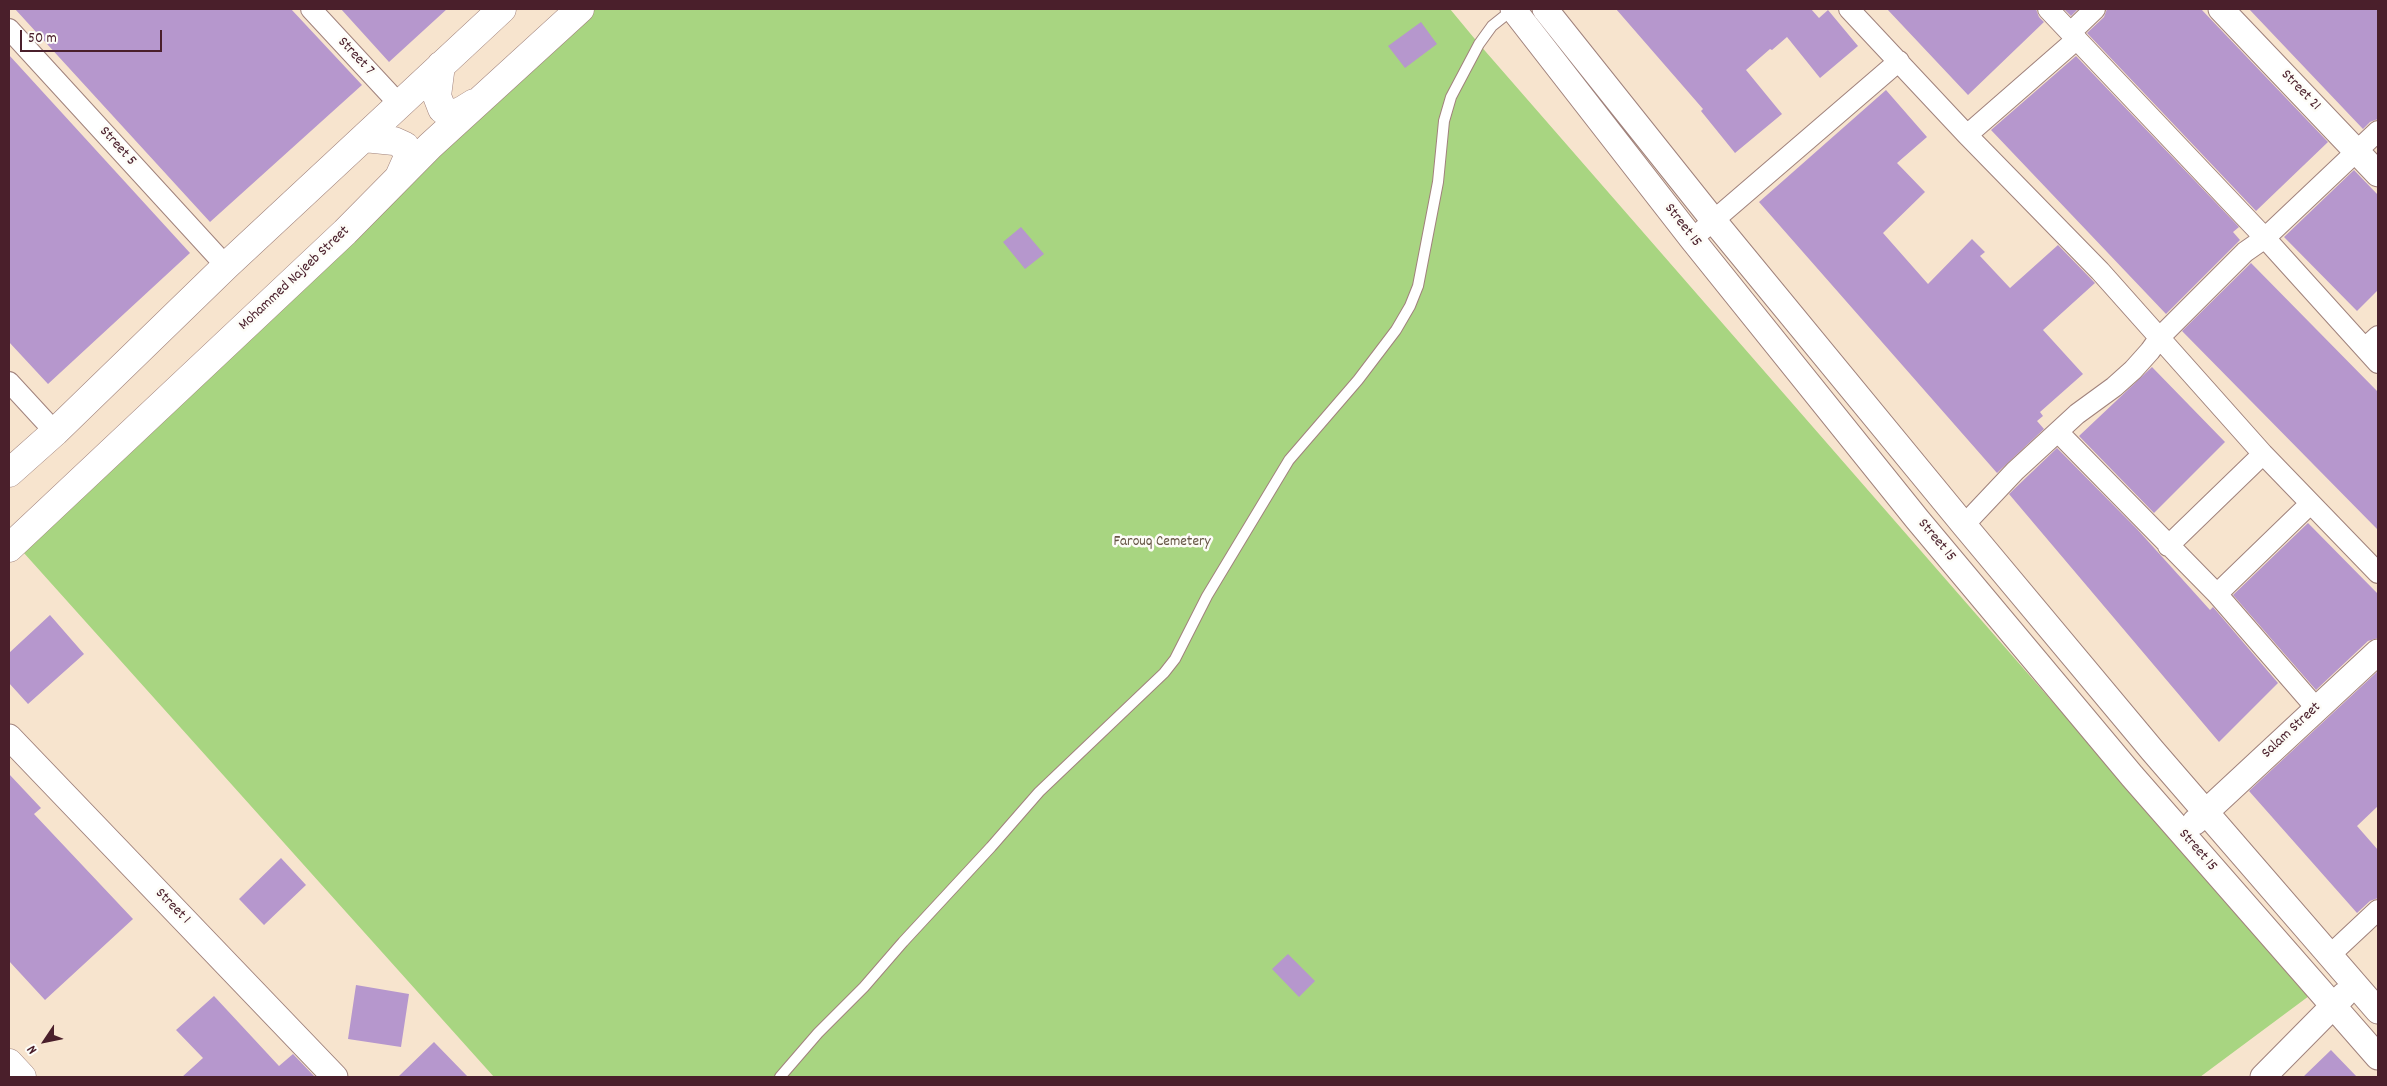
<!DOCTYPE html>
<html>
<head>
<meta charset="utf-8">
<style>
	body { margin:0 }
	#map { position:relative; width:2387px; height:1086px; overflow:hidden; background:#f7e4ce; font-family:Dekko,sans-serif }
	canvas { display:block }
	.frame { position:absolute; inset:0; border:10px solid #4a1f2b; pointer-events:none }
	.north { position:absolute; left:20px; top:1016px; width:50px; height:50px; -webkit-text-stroke:4px #fdfcf7; paint-order:stroke; rotate:236deg; font-size:14px; font-weight:700; line-height:20px; text-align:center; color:#4a1f2b }
	.north::after { content:''; display:block; margin:auto; width:18px; height:22px; background:#4a1f2b; clip-path:polygon(50% 0,100% 100%,50% 72%,0 100%) }
	.scale { position:absolute; left:20px; top:30px; width:142px; height:22px; box-sizing:border-box; border:2px solid #4a1f2b; border-top:0; padding-left:6px; font-size:15px; line-height:18px; white-space:nowrap; color:#4a1f2b; -webkit-text-stroke:4px #fdfcf7; paint-order:stroke }
</style>
</head>
<body>
<div id="map">
<canvas width="2387" height="1086"></canvas>
<div class="frame"></div>
<div class="north">N</div>
<div class="scale">50 m</div>
</div>
<script>
const context = document.querySelector('canvas').getContext('2d');
context.lineJoin = 'round';
function fillPath(path, color) { context.fillStyle = color; context.fill(path, 'evenodd'); }
const toPath = rows => new Path2D(rows.map(r => 'M' + r).join(''));
function trace(path, color, width, dash) { context.strokeStyle = color; context.lineWidth = width; context.lineCap = dash ? 'butt' : 'round'; context.setLineDash(dash || []); context.stroke(path); }
function drawText(font, color, halo, rows, align = 'center') {
  context.font = font + ' Dekko,sans-serif'; context.lineWidth = 5; context.setLineDash([]); context.textBaseline = 'middle'; context.strokeStyle = halo; context.fillStyle = color; for (const [text, x, y, turn = 0] of rows) {
    context.save(); context.translate(x, y); context.rotate((+turn || 0) * Math.PI / 180); context.textAlign = isNaN(turn) ? turn : align; if (halo) context.strokeText(text, 0, 0); context.fillText(text, 0, 0); context.restore();
  }
}
fillPath(toPath([
	[581,9,1450,9,1479,44,2309,996,2200,1077,494,1077,15,543]
]), '#a8d581');
fillPath(toPath([
	[15,9,291,9,362,85,210,222],
	[341,9,447,9,389,62],
	[1616,9,1811,9,1819,18,1828,10,1858,46,1820,78,1787,37,1772,50,1770,49,1746,70,1782,114,1735,153,1701,111,1703,109],
	[1887,9,2036,9,2039,17,2044,22,1968,95],
	[2064,9,2078,9,2071,16],
	[2107,9,2201,9,2328,142,2256,211,2087,33,2104,17],
	[2249,9,2378,9,2378,119,2370,122,2363,129],
	[1421,22,1437,44,1405,68,1388,46],
	[9,55,190,253,48,384,9,342],
	[2076,56,2239,227,2233,232,2240,240,2166,314,1991,130],
	[1886,90,1927,137,1897,163,1925,192,1883,233,1928,284,1972,239,1985,252,1980,256,2010,288,2058,245,2095,283,2043,330,2083,374,2040,412,2043,416,2037,421,2044,429,1997,473,1759,202],
	[2354,170,2378,195,2378,290,2357,311,2284,237],
	[1021,227,1044,254,1025,269,1003,242],
	[2251,263,2378,392,2378,530,2182,331],
	[2152,367,2225,442,2154,513,2079,436],
	[2057,448,2137,529,2210,610,2213,607,2278,683,2219,742,2009,494],
	[2308,523,2378,594,2378,638,2368,641,2316,690,2233,595],
	[50,615,84,654,28,704,9,683,9,653],
	[2378,671,2378,806,2357,826,2378,850,2378,898,2370,901,2357,913,2249,791],
	[9,774,41,808,34,814,133,919,45,1000,9,961],
	[281,858,306,885,264,925,239,899],
	[1288,954,1315,981,1299,997,1272,969],
	[356,985,409,994,401,1047,348,1039],
	[214,996,279,1066,293,1054,315,1077,182,1077,203,1058,176,1030],
	[434,1042,468,1077,398,1077],
	[2331,1050,2357,1077,2303,1077]
]), '#b697cd');
const service = toPath([
	[780,1077,818,1033,864,987,903,942,991,847,1039,792,1164,673,1175,659,1207,596,1289,460,1358,380,1396,330,1410,306,1418,286,1438,182,1444,121,1451,97,1479,44,1492,26,1512,10]
]);
const minor = toPath([
	[311,9,400,105],
	[1849,9,1967,135,2100,271,2263,454,2378,573],
	[2048,9,2265,238,2378,363],
	[9,29,226,266],
	[2071,32,2095,9],
	[1967,135,2077,39],
	[1692,239,1899,61],
	[2365,348,2378,336],
	[9,382,55,432],
	[2058,432,2217,594,2317,709],
	[1964,525,2015,471,2077,414,2114,387,2133,370,2150,351,2160,337,2245,252,2265,238,2378,131],
	[2168,546,2263,454],
	[2217,594,2310,504],
	[2331,954,2378,910]
]);
const tertiary = toPath([
	[1513,9,1692,239,1917,519,2132,776,2378,1057],
	[1545,9,1714,221,1964,525,2152,750,2378,1011],
	[2221,9,2378,174],
	[9,737,335,1077],
	[2195,822,2378,652],
	[2263,1077,2344,995]
]);
const secondary = toPath([
	[441,65,437,96,442,109,447,113,453,113,461,111,474,103],
	[364,138,394,141,405,146,408,151,407,159,399,177],
	[9,473,55,432,226,266,502,9],
	[9,548,345,232,430,146,580,9],
	[9,1063,22,1077]
]);
trace(service, '#a0827c', 12);
trace(minor, '#a0827c', 22);
trace(tertiary, '#a0827c', 27);
trace(secondary, '#a0827c', 29);
trace(service, '#fff', 10);
trace(minor, '#fff', 20);
trace(tertiary, '#fff', 25);
trace(secondary, '#fff', 28);
drawText('15px', '#4a1f2b', '#fdfcf7', [
	["Street 7",355,57,47],
	["Street 21",2300,91,46],
	["Street 5",117,147,48],
	["Street 15",1682,226,52],
	["Mohammed Najeeb Street",295,279,-43],
	["Street 15",1936,541,50],
	["Salam Street",2292,731,-43],
	["Street 15",2197,851,49],
	["Street 1",172,907,46]
]);
drawText('15px', '#665645', '#fdfcf7', [
	["Farouq Cemetery",1162,543]
]);
</script>
</body>
</html>
